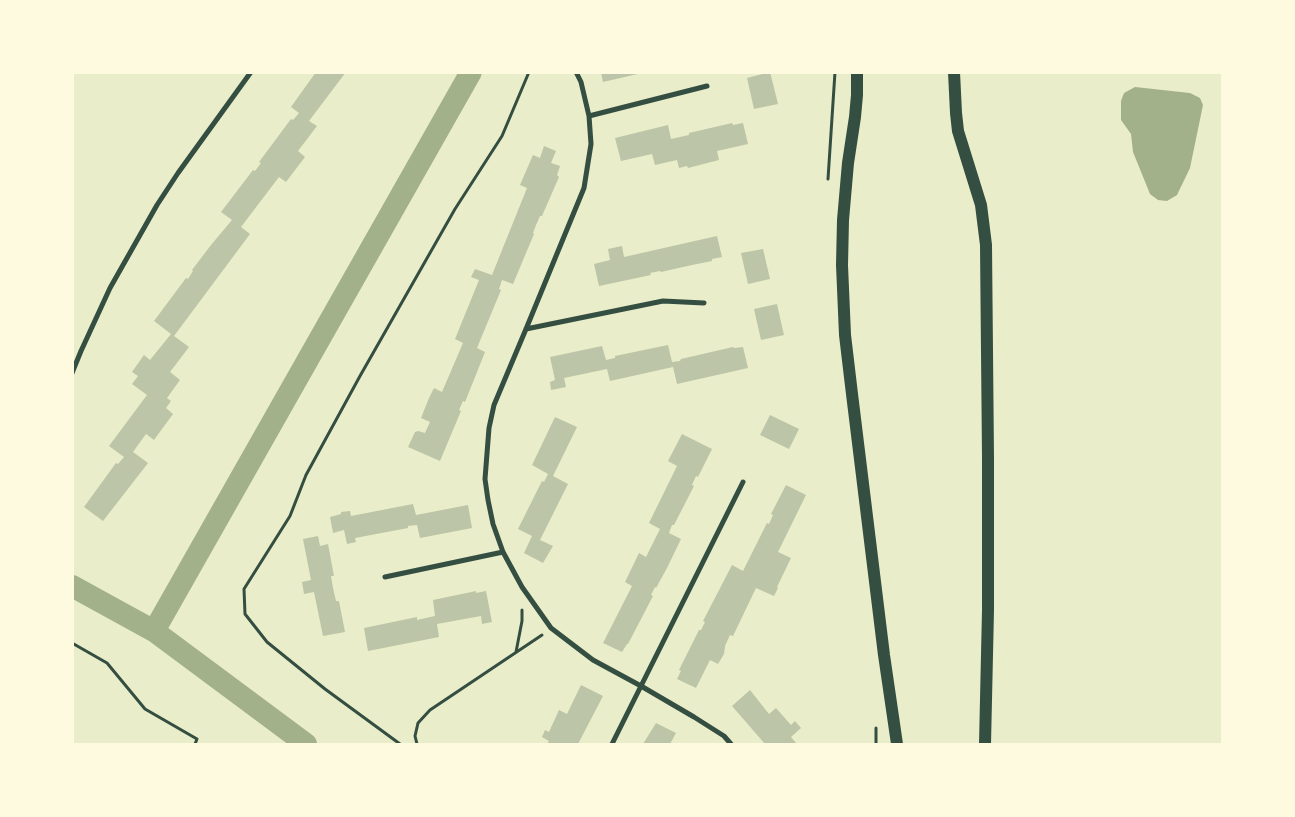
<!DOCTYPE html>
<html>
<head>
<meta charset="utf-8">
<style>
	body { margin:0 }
	#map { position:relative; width:1295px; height:817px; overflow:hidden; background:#e9edc9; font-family:Barlow,sans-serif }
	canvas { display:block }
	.frame { position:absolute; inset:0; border:74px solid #fefae0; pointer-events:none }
</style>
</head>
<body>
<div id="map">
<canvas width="1295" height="817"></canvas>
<div class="frame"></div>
</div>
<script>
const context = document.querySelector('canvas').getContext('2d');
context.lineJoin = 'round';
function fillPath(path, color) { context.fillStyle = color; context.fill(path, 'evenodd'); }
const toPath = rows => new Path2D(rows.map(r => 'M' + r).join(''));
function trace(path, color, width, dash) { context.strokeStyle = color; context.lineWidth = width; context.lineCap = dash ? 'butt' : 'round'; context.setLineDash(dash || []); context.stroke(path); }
fillPath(toPath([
	[1135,87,1190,93,1200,98,1203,105,1190,168,1177,195,1167,201,1158,200,1150,194,1133,152,1131,134,1121,120,1121,101,1124,93]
]), '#a3b18a');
trace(toPath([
	[72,586,154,631,306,744],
	[154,631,471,72]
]), '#a3b18a', 22);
fillPath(toPath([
	[316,72,346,72,309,121,317,126,298,151,305,157,286,182,279,177,241,227,250,234,174,336,189,347,170,372,180,380,167,398,171,401,166,408,173,414,154,440,146,434,133,452,148,463,103,521,84,507,116,463,118,464,124,457,109,446,147,395,132,384,138,376,132,372,144,355,150,360,171,334,154,321,186,278,188,279,193,271,192,270,211,245,232,220,221,212,253,170,255,171,261,163,259,162,291,119,293,120,299,113,291,107],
	[601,72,642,72,642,73,603,82],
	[770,72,778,104,754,109,747,78],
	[732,123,733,125,743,123,748,144,717,151,719,160,688,168,687,166,679,168,677,160,655,165,652,154,621,161,615,138,668,125,671,139,689,135,689,133],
	[544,146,556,151,551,163,560,166,557,175,559,177,542,216,540,216,536,225,533,233,534,234,513,284,502,280,499,289,501,290,477,348,485,352,465,402,463,401,459,410,461,411,440,461,408,447,415,432,418,431,425,433,430,422,421,418,429,398,434,388,442,392,463,343,455,339,479,280,471,277,475,269,492,275,527,188,520,185,533,155,540,158],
	[717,236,722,257,712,259,712,261,692,265,661,272,660,271,650,273,651,275,599,286,594,264,610,260,608,249,622,246,624,257],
	[763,249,770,279,748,284,741,253],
	[777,304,784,335,761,340,754,309],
	[668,345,672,362,680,361,681,359,733,347,734,348,743,347,748,368,677,384,673,367,610,381,607,369,564,378,566,387,551,390,550,382,555,380,550,357,602,346,606,360,615,358,615,356],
	[770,415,799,429,789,449,760,435],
	[555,417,577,427,553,476,568,484,540,540,553,546,543,563,524,553,532,536,518,529,542,481,544,482,548,474,532,465],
	[682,434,712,449,698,477,696,476,692,485,694,486,674,525,672,525,669,533,681,539,667,568,656,588,655,587,651,595,653,596,628,644,627,644,622,652,603,643,632,586,625,582,639,553,646,557,660,529,649,523,677,466,668,461],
	[786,485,806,495,778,552,791,558,777,587,778,588,774,596,756,588,733,636,730,635,725,646,724,654,718,664,710,660,696,688,677,679,681,671,679,670,699,630,701,630,705,622,703,621,732,565,743,571,767,523,769,524,773,515,771,514],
	[413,504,416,515,468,505,472,528,420,538,417,525,408,526,408,528,355,538,356,542,347,544,344,530,333,533,330,517,341,514,341,512,350,511,351,516],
	[318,536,320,546,328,544,334,576,331,576,333,588,336,601,339,601,345,632,323,636,314,592,304,594,302,582,311,580,303,539],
	[476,591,476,593,486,591,492,622,482,624,481,616,437,624,439,637,368,651,364,628,417,617,417,620,435,616,433,600],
	[581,685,603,696,578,744,572,743,572,744,547,744,549,741,542,737,545,730,549,732,559,710,567,714],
	[750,690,769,714,776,708,791,725,795,721,801,728,791,737,797,744,765,744,732,706],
	[656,723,676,733,670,744,643,744]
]), '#bcc5a7');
trace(toPath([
	[828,179,835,72],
	[72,643,107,663,145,709,197,739,195,744],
	[516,652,522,621,522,610],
	[876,728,876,744],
	[400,744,325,689,267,642,245,614,244,589,290,516,306,475,360,376,455,209,502,136,529,72],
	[417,744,415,736,418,723,430,710,542,635]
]), '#344e41', 3);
trace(toPath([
	[576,72,581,82,589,116,591,144,584,188,526,329,494,405,489,428,485,479,488,500,493,524,503,552,522,587,551,628,593,660,641,686,694,717,724,736,731,744],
	[589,116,707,86],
	[526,329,663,301,704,303],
	[72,373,81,351,110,288,157,205,178,173,251,72],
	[385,577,503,552],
	[612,744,743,482]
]), '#344e41', 5);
trace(toPath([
	[857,72,857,95,855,117,848,163,843,220,842,265,845,335,852,394,884,655,897,744],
	[954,72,956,113,958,131,981,205,986,245,988,458,988,610,985,744]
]), '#344e41', 12);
</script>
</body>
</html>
